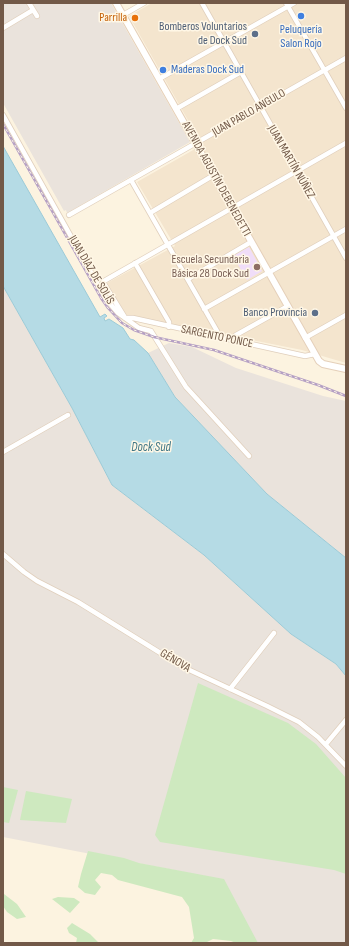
<!DOCTYPE html>
<html>
<head>
<meta charset="utf-8">
<style>
	body { margin:0 }
	#map { position:relative; width:349px; height:946px; overflow:hidden; background:#fcf3e0; font-family:"Sofia Sans Condensed",sans-serif }
	canvas { display:block }
	.frame { position:absolute; inset:0; border:4px solid #725948; pointer-events:none }
</style>
</head>
<body>
<div id="map">
<canvas width="349" height="946"></canvas>
<div class="frame"></div>
</div>
<script>
const context = document.querySelector('canvas').getContext('2d');
context.lineJoin = 'round';
function fillPath(path, color) { context.fillStyle = color; context.fill(path, 'evenodd'); }
const toPath = rows => new Path2D(rows.map(r => 'M' + r).join(''));
function trace(path, color, width, dash) { context.strokeStyle = color; context.lineWidth = width; context.lineCap = dash ? 'butt' : 'round'; context.setLineDash(dash || []); context.stroke(path); }
function drawText(font, color, halo, rows, align = 'center') {
  context.font = font + ' "Sofia Sans Condensed",sans-serif'; context.lineWidth = 3; context.setLineDash([]); context.textBaseline = 'middle'; context.strokeStyle = halo; context.fillStyle = color; for (const [text, x, y, turn = 0] of rows) {
    context.save(); context.translate(x, y); context.rotate((+turn || 0) * Math.PI / 180); context.textAlign = isNaN(turn) ? turn : align; if (halo) context.strokeText(text, 0, 0); context.fillText(text, 0, 0); context.restore();
  }
}
fillPath(toPath([
	[152,3,346,3,346,363,302,350,131,316,124,314,107,283,175,246,137,182,202,145,129,16]
]), '#f4e5ce');
fillPath(toPath([
	[3,3,111,3,190,142,67,213,66,210,64,211,3,103],
	[3,286,72,408,112,485,204,555,291,634,336,664,346,676,346,943,256,943,220,879,3,837],
	[169,343,192,347,236,368,323,396,346,401,346,558,267,494,175,397,148,353]
]), '#eae3dc');
fillPath(toPath([
	[249,247,262,271,247,280,233,256]
]), '#f0ddf8');
fillPath(toPath([
	[198,683,288,723,316,744,346,778,346,874,334,870,160,842,155,835],
	[3,787,18,790,9,823,3,822],
	[26,791,72,799,66,823,20,820],
	[88,851,124,858,139,863,224,879,258,943,236,943,231,941,213,939,205,943,191,943,194,938,189,907,182,897,118,880,112,875,101,873,95,880,101,887,95,895,85,893,78,887,81,874],
	[4,894,17,904,26,917,17,919,7,912,3,906],
	[58,897,74,898,80,902,70,913,52,899],
	[72,923,90,934,99,943,76,943,77,938,69,933,67,928]
]), '#cee9bf');
const water = toPath([
	[3,146,100,317,105,314,107,316,104,318,105,321,109,319,123,328,130,339,134,340,148,353,175,397,267,494,346,558,346,676,336,664,291,634,204,555,112,485,72,408,3,286,3,146]
]);
fillPath(water, '#b5dbe5');
trace(water, '#9bcad7', 1);
const street = toPath([
	[29,3,37,16],
	[202,3,346,258],
	[286,3,346,108],
	[123,15,144,3],
	[3,28,33,10],
	[159,79,294,3],
	[176,109,241,72],
	[3,115,106,299,118,313,139,328,151,331,186,387,249,456],
	[131,180,217,331,217,337],
	[150,213,214,175],
	[69,215,346,58],
	[135,263,169,322,169,327],
	[188,279,251,242],
	[204,309,346,229],
	[124,316,103,282,104,281,346,143],
	[125,318,133,318,305,356,315,354],
	[305,338,346,315],
	[232,340,236,335,288,306],
	[3,452,68,415],
	[3,554,24,572,37,581,78,602,183,667,267,706,299,722,318,737,346,766],
	[230,689,274,633],
	[326,744,346,720]
]);
const secondary = toPath([
	[116,3,315,354,319,361,323,364,346,369]
]);
trace(street, '#e0cfbc', 6);
trace(secondary, '#e5d0ba', 8);
trace(street, '#fff', 4.5);
trace(secondary, '#fff', 6);
const rail = toPath([
	[3,124,101,298,108,308,122,323,134,330,154,337,214,350,318,385,346,396]
]);
trace(rail, '#b5a0c4', 2.5);
trace(rail, '#fff7e6', 1, [3]);
for (const [x, y, r, color] of [
	[301,16,4,"#3f7fe0"],
	[135,18,4,"#e8710a"],
	[255,34,4,"#5c6f8a"],
	[163,70,4,"#3f7fe0"],
	[257,267,4,"#8d6e63"],
	[315,313,4,"#5c6f8a"]
]) { const dot = new Path2D(); dot.arc(x, y, r, 0, 2 * Math.PI); context.fillStyle = color; context.fill(dot); trace(dot, '#fff7e6', 1.5); }
drawText('12px', '#c56008', '#fff7e6', [
	["Parrilla",127,18]
], 'right');
drawText('12px', '#4e5e75', '#fff7e6', [
	["Bomberos Voluntarios",247,27],
	["de Dock Sud",247,41],
	["Banco Provincia",307,313]
], 'right');
drawText('12px', '#366cbe', '#fff7e6', [
	["Peluquería",301,30],
	["Salon Rojo",301,44],
	["Maderas Dock Sud",171,70,"left"]
]);
drawText('12px', '#725948', '#fff7e6', [
	["JUAN PABLO ANGULO",249,113,-30],
	["JUAN MARTÍN NÚÑEZ",291,162,60],
	["AVENIDA AGUSTÍN DEBENEDETTI",216,179,61],
	["JUAN DÍAZ DE SOLÍS",91,270,59],
	["SARGENTO PONCE",217,337,12],
	["GÉNOVA",175,661,31]
]);
drawText('12px', '#785e54', '#fff7e6', [
	["Escuela Secundaria",249,260],
	["Básica 28 Dock Sud",249,274]
], 'right');
drawText('italic 13px', '#417786', '#fff7e6', [
	["Dock Sud",151,448]
]);
</script>
</body>
</html>
